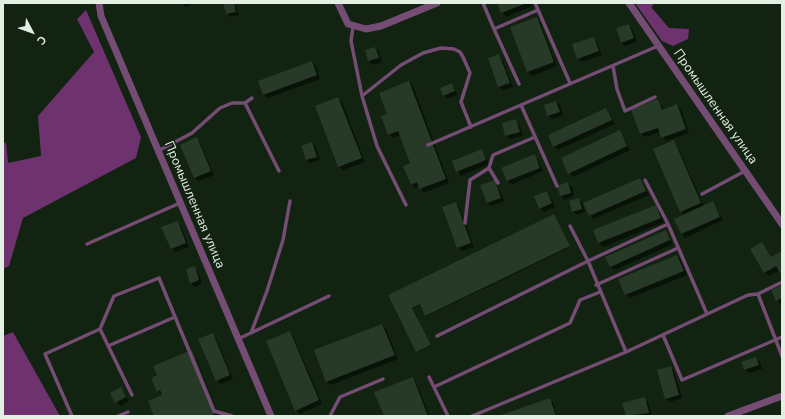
<!DOCTYPE html>
<html>
<head>
<meta charset="utf-8">
<style>
	body { margin:0 }
	#map { position:relative; width:785px; height:419px; overflow:hidden; background:#122312; font-family:"Nunito Sans",sans-serif }
	canvas { display:block }
	.frame { position:absolute; inset:0; border:4px solid #e4efe4; pointer-events:none }
	.north { position:absolute; left:12px; top:12px; width:40px; height:40px; -webkit-text-stroke:3px #122312; paint-order:stroke; rotate:131deg; font-size:11px; font-weight:700; line-height:16px; text-align:center; color:#e4efe4 }
	.north::after { content:''; display:block; margin:auto; width:14px; height:18px; background:#e4efe4; clip-path:polygon(50% 0,100% 100%,50% 72%,0 100%) }
</style>
</head>
<body>
<div id="map">
<canvas width="785" height="419"></canvas>
<div class="frame"></div>
<div class="north">С</div>
</div>
<script>
const context = document.querySelector('canvas').getContext('2d');
context.lineJoin = 'round';
function fillPath(path, color) { context.fillStyle = color; context.fill(path, 'evenodd'); }
const toPath = rows => new Path2D(rows.map(r => 'M' + r).join(''));
function trace(path, color, width, dash) { context.strokeStyle = color; context.lineWidth = width; context.lineCap = dash ? 'butt' : 'round'; context.setLineDash(dash || []); context.stroke(path); }
function drawText(font, color, halo, rows, align = 'center') {
  context.font = font + ' "Nunito Sans",sans-serif'; context.lineWidth = 3; context.setLineDash([]); context.textBaseline = 'middle'; context.strokeStyle = halo; context.fillStyle = color; for (const [text, x, y, turn = 0] of rows) {
    context.save(); context.translate(x, y); context.rotate((+turn || 0) * Math.PI / 180); context.textAlign = isNaN(turn) ? turn : align; if (halo) context.strokeText(text, 0, 0); context.fillText(text, 0, 0); context.restore();
  }
}
fillPath(toPath([
	[635,3,655,3,651,7,669,28,689,29,688,39,673,46,662,41],
	[86,10,141,137,136,158,23,218,9,266,3,269,3,144,6,142,8,163,41,156,38,116,94,52,77,19],
	[13,332,60,416,3,416,3,336]
]), '#6e326f');
fillPath(toPath([
	[182,3,194,3,186,7],
	[226,3,235,3,239,15,230,17,227,13],
	[498,3,531,3,533,6,506,17],
	[536,18,540,22,557,66,532,76,528,72,511,28],
	[629,25,632,28,637,42,625,46,621,42],
	[593,38,597,42,602,55,582,62,578,58],
	[375,48,379,52,382,62,373,65,369,61,366,51],
	[499,55,502,59,513,87,503,90,499,87,489,59],
	[312,62,316,66,320,79,268,98,264,95],
	[409,82,413,86,449,183,424,193,419,186,415,188,411,184,411,164,401,135,393,138,389,134,388,115],
	[452,85,458,95,447,99,444,95],
	[338,99,342,102,365,162,343,170,339,166],
	[658,100,664,110,677,106,681,109,689,133,666,141,660,132,645,137,641,134,632,110],
	[556,102,560,105,563,116,552,119,548,115],
	[606,109,615,124,558,150,554,146],
	[516,120,519,124,523,136,510,139,506,136],
	[620,132,630,150,573,177,569,173],
	[196,139,200,142,214,175,199,181,195,178,181,146],
	[673,141,677,145,704,207,713,203,723,220,685,238,682,234,675,220,685,215,681,211],
	[312,143,316,147,320,160,310,163,306,160],
	[482,150,489,164,461,176,453,162],
	[534,156,538,159,543,171,511,185,508,181,503,169],
	[640,179,649,195,593,219,590,215],
	[494,181,498,185,504,201,491,206,487,202],
	[568,184,572,187,574,196,565,200,561,196,558,187],
	[547,192,550,196,555,207,544,212,540,208],
	[579,199,582,203,585,212,577,215,573,211],
	[456,203,459,207,474,247,462,251,458,247],
	[656,206,659,210,664,222,603,247,599,243,594,231],
	[555,216,570,247,427,316,421,304,413,309,431,346,417,352,390,296],
	[178,223,181,226,189,247,175,252,172,248],
	[666,232,673,244,615,270,611,267,607,257],
	[762,243,772,258,782,252,782,274,780,270,769,276,765,273,751,249],
	[677,256,681,260,687,275,630,298,626,294],
	[194,268,198,271,202,284,194,287,191,283],
	[782,286,782,303,781,304,777,300],
	[382,325,386,329,398,359,331,385,327,382,315,351],
	[289,332,293,336,322,404,300,414,296,410],
	[212,334,216,338,233,379,220,384,217,380],
	[192,351,195,355,219,416,155,416,163,396,158,391,158,376],
	[756,358,760,362,762,369,749,373,745,370],
	[671,367,674,371,682,398,670,402,666,398],
	[413,378,416,382,430,416,385,416],
	[121,388,129,401,120,406,111,393],
	[549,399,553,403,557,416,500,416],
	[645,399,648,402,652,416,627,416,624,403]
]), '#0007');
fillPath(toPath([
	[223,3,234,3,236,12,226,14],
	[497,3,527,3,501,13],
	[537,17,554,62,527,72,510,27],
	[629,24,634,38,621,43,616,28],
	[594,37,599,51,577,59,572,44],
	[375,47,379,58,368,61,365,50],
	[499,54,510,83,498,87,488,58],
	[312,61,317,75,263,95,258,81],
	[409,81,446,179,419,189,417,182,411,185,403,166,410,163,398,131,388,135,381,116,387,114,379,93],
	[452,83,455,91,443,96,440,88],
	[338,97,362,158,338,167,315,106],
	[658,99,662,110,677,104,686,129,661,138,658,128,640,134,631,109],
	[556,101,560,112,547,116,544,105],
	[606,108,612,120,553,147,548,135],
	[516,119,520,132,505,136,502,123],
	[620,130,627,146,568,174,561,158],
	[197,137,211,171,194,178,180,145],
	[674,140,701,203,680,212,653,149],
	[312,142,317,157,306,160,301,146],
	[482,149,486,160,456,172,452,161],
	[535,154,540,168,507,181,501,168],
	[640,178,646,191,589,216,583,203],
	[495,180,501,198,487,203,480,185],
	[568,182,571,193,560,196,557,186],
	[547,191,552,203,539,209,534,196],
	[579,198,582,209,572,212,569,201],
	[713,201,720,217,681,234,674,219],
	[456,202,471,243,457,248,442,207],
	[656,205,661,218,598,243,593,230],
	[554,214,570,246,425,316,420,304,412,308,431,345,416,352,388,295],
	[178,221,186,243,171,249,161,227],
	[666,230,670,240,610,267,605,257],
	[762,242,771,257,782,251,782,276,776,266,764,273,750,249],
	[677,255,684,271,625,295,618,279],
	[195,266,199,280,190,284,186,269],
	[782,285,782,298,776,301,771,290],
	[382,324,395,355,326,382,314,350],
	[290,331,319,400,295,411,266,341],
	[213,333,230,375,216,381,198,339],
	[192,350,217,413,210,416,154,416,148,401,162,395,160,390,157,392,151,378,157,375,153,366],
	[756,357,759,365,744,370,741,362],
	[671,366,679,395,665,399,657,370],
	[413,377,428,416,384,416,374,392],
	[121,387,126,397,115,403,110,393],
	[645,397,649,413,626,416,622,403],
	[550,398,556,416,498,416]
]), '#273927');
trace(toPath([
	[483,3,494,29,538,10],
	[535,3,570,83],
	[353,27,351,41,362,96,401,65,423,53,441,48,454,49,460,52,463,57,470,73,461,102,471,127],
	[494,29,519,84],
	[613,66,617,89,625,111,655,97],
	[362,96,377,146,406,205],
	[245,103,252,98],
	[521,105,557,186],
	[428,145,658,46],
	[158,151,192,133,220,108,232,103,245,103,279,171],
	[489,168,498,183],
	[645,180,668,224,707,314],
	[702,194,745,171],
	[465,223,470,180,489,168,493,155,535,137],
	[87,244,180,203],
	[596,285,678,248],
	[758,294,782,356],
	[100,329,132,395],
	[251,333,267,291,283,240,290,201],
	[663,335,682,380,782,337],
	[437,336,588,261,668,224],
	[238,339,329,296],
	[108,346,175,317],
	[626,352,748,295,758,294,782,282],
	[429,377,448,416],
	[434,387,570,323,580,300,600,292],
	[72,416,45,354,100,329,114,296,159,278,214,411,232,416],
	[118,416,128,412],
	[330,416,340,397,383,379],
	[472,416,626,352,588,261,570,226]
]), '#754c74', 3.5);
trace(toPath([
	[99,3,101,16,271,416],
	[338,3,348,24,366,29,381,26,437,3],
	[629,3,782,224],
	[728,416,782,396]
]), '#754c74', 7);
drawText('13px', '#e4efe4', '#122312', [
	["Промышленная улица",715,107,55],
	["Промышленная улица",194,205,67]
]);
</script>
</body>
</html>
